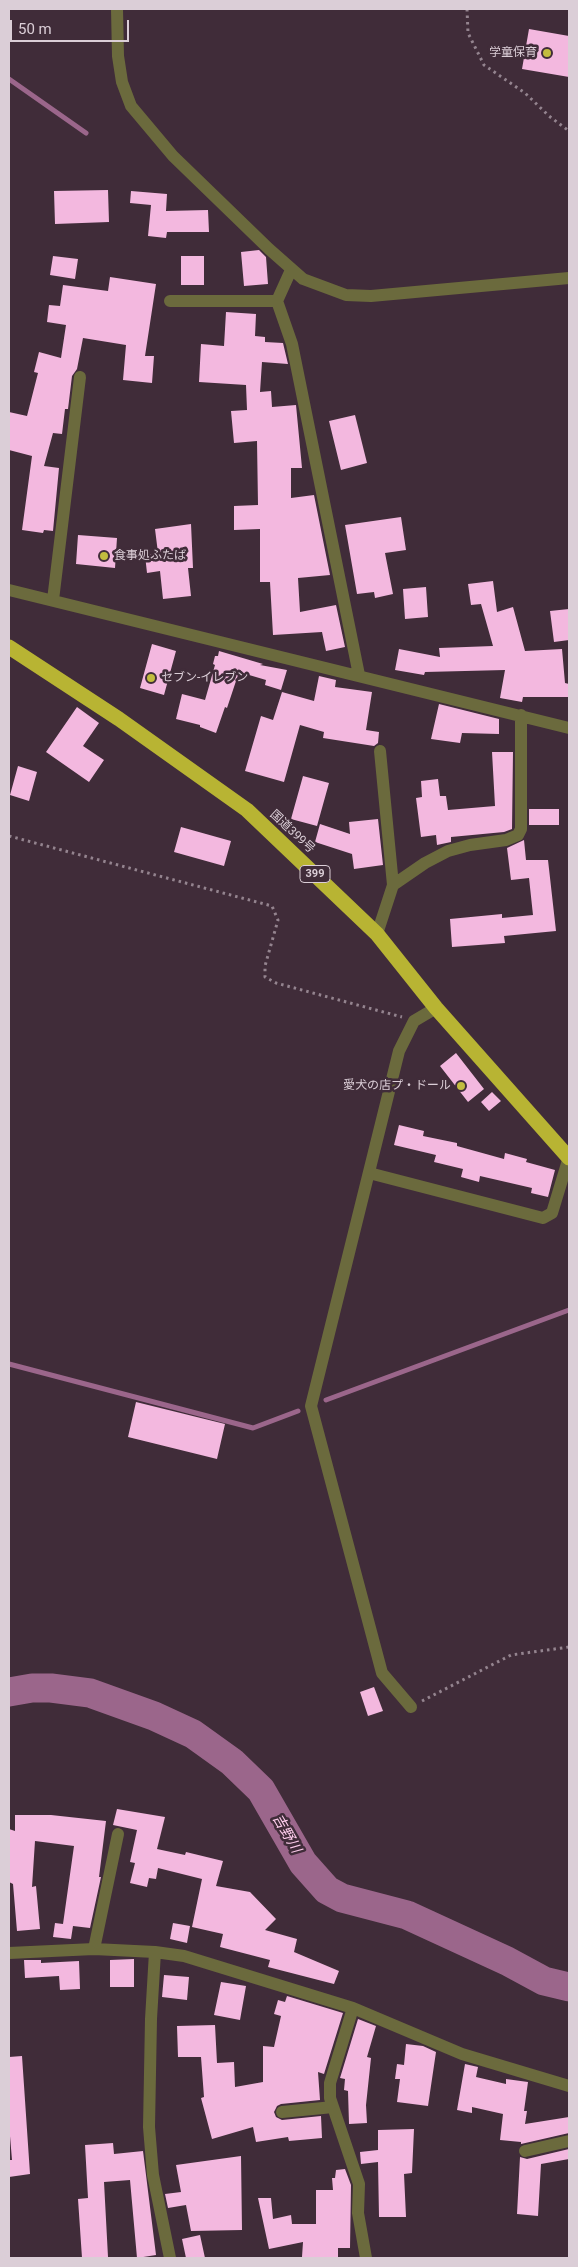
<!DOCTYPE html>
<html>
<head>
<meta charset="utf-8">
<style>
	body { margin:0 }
	#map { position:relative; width:578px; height:2267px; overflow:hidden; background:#402c39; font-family:Roboto,sans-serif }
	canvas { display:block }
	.frame { position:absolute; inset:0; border:10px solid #dbced7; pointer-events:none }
	.scale { position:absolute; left:10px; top:20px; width:119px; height:22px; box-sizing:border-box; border:2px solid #dbced7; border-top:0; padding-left:6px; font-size:15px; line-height:18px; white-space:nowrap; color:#dbced7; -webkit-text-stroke:4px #402c39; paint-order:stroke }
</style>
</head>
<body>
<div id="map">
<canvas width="578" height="2267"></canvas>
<div class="frame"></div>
<div class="scale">50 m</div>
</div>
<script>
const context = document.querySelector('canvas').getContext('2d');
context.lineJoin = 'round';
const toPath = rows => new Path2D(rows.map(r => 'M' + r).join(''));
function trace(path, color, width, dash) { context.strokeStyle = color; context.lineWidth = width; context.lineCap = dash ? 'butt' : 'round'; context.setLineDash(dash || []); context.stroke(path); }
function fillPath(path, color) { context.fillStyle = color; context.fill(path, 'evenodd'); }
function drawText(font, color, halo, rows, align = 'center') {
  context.font = font + ' Roboto,"Noto Sans JP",sans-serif'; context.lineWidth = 5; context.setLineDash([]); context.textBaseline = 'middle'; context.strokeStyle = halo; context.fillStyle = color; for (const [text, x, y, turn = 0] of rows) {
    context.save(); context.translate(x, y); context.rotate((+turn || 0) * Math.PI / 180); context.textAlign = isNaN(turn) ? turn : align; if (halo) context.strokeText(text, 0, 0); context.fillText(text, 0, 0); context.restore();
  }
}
trace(toPath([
	[9,79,86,133],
	[9,1364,253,1428,298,1411],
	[326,1400,569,1310]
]), '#9b668b', 5);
trace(toPath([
	[9,1692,32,1688,51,1688,90,1693,154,1716,193,1734,232,1762,261,1790,303,1863,327,1890,342,1898,407,1915,507,1961,544,1981,569,1987]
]), '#9b668b', 29);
fillPath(toPath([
	[529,29,569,36,569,77,522,69],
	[108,190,109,222,55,224,54,191],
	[131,191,167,194,166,211,208,210,209,232,167,232,166,238,148,236,151,205,130,203],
	[259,250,266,257,268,284,244,286,241,252],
	[53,256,78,259,75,279,50,275],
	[181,256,204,256,204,285,181,285],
	[110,277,156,284,145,356,154,356,152,383,123,380,126,345,83,338,77,369,72,376,68,409,65,409,62,434,53,433,44,466,59,468,53,531,44,530,43,533,22,530,32,456,9,450,9,412,27,416,38,373,34,372,39,352,61,358,66,325,47,322,49,305,60,306,63,285,108,291],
	[226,312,256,314,255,336,265,337,265,342,283,343,288,364,262,362,260,392,271,391,272,407,296,405,302,468,291,468,291,498,314,495,330,575,298,578,300,612,336,605,345,647,326,651,322,632,273,635,270,582,260,582,260,529,234,530,234,506,258,505,257,441,234,443,231,411,247,410,246,385,199,382,201,344,224,346],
	[355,415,367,463,341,470,329,421],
	[401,517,406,550,385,553,393,594,375,598,374,592,357,594,345,525],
	[191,524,193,568,188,568,191,596,163,599,160,571,147,573,145,555,158,553,155,529],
	[78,535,117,538,115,568,76,564],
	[493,581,497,612,513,607,525,651,562,649,565,683,569,684,569,697,523,697,522,702,500,698,505,670,425,672,424,675,395,670,399,649,440,657,439,648,493,646,481,604,471,605,468,584],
	[426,587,428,617,405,619,403,589],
	[569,609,569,640,554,642,550,611],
	[152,644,176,651,164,695,140,688],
	[219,651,263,664,260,665,287,670,281,690,265,685,266,680,239,672,227,708,225,707,216,733,200,727,200,725,176,719,182,694,205,700,215,665,213,664,215,656,218,656],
	[319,676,336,680,335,687,372,692,366,730,379,732,378,743,374,746,323,738,324,732,300,725,284,782,245,771,261,716,273,720,282,692,314,701],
	[439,704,499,719,499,734,462,733,460,743,431,739],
	[77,707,99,723,83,746,104,760,89,782,46,752],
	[492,752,513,752,512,829,504,832,451,837,451,842,437,845,436,835,421,837,416,798,422,797,421,781,438,779,440,796,446,796,448,810,495,806],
	[18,766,37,772,29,801,10,795],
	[303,776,329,783,317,826,291,819],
	[529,809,559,809,559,825,529,825],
	[378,819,383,865,354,869,352,854,315,842,320,824,350,834,349,822],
	[181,827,231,841,224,866,174,852],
	[524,840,526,860,548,860,556,931,504,936,505,943,452,947,450,919,502,914,502,918,533,915,529,878,511,880,507,848],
	[456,1053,484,1089,468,1102,440,1066],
	[492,1092,501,1101,489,1111,481,1102],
	[399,1125,424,1131,423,1136,457,1143,457,1146,504,1159,505,1153,527,1159,526,1162,555,1170,548,1197,531,1193,532,1188,480,1176,479,1182,461,1177,463,1169,434,1162,436,1155,394,1145],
	[136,1402,225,1424,217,1459,128,1437],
	[374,1687,383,1711,368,1716,360,1692],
	[117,1809,165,1817,157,1849,185,1855,186,1852,223,1861,216,1886,250,1892,276,1919,265,1930,297,1939,294,1952,339,1971,334,1984,268,1967,270,1960,220,1947,223,1934,192,1927,202,1879,158,1868,156,1879,149,1878,147,1887,130,1883,135,1863,130,1862,137,1830,113,1825],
	[15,1815,51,1815,106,1821,99,1877,101,1877,90,1928,73,1926,71,1939,53,1937,55,1923,63,1924,74,1846,35,1841,32,1887,36,1886,40,1929,17,1931,13,1884,9,1882,9,1829,15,1831],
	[173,1923,190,1926,187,1943,170,1939],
	[134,1959,134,1987,110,1987,110,1960],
	[24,1960,41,1960,41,1963,79,1961,80,1989,60,1990,59,1976,25,1978],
	[164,1975,189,1977,187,2000,162,1997],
	[221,1982,246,1986,240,2020,214,2015],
	[287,1996,343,2013,324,2074,318,2072,320,2100,281,2104,277,2106,274,2112,276,2117,282,2120,321,2116,322,2138,289,2141,288,2137,256,2142,253,2127,212,2139,201,2098,204,2097,201,2057,178,2057,177,2026,215,2025,217,2063,234,2062,235,2087,263,2082,263,2046,274,2047,281,2016,274,2014,278,2000,285,2002],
	[358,2019,376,2026,367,2057,371,2058,366,2105,367,2123,349,2124,348,2091,344,2090,345,2079,340,2078],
	[406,2044,423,2046,436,2052,428,2106,397,2102,400,2079,395,2079,397,2064,404,2065],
	[22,2056,30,2174,9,2177,9,2160,12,2160,9,2124,9,2057],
	[465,2064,478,2067,476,2077,506,2084,506,2079,528,2082,524,2111,527,2111,525,2124,569,2117,569,2133,521,2144,521,2142,500,2140,503,2114,472,2107,472,2113,457,2110],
	[414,2129,412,2173,404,2174,406,2217,379,2217,378,2162,361,2164,360,2152,378,2150,378,2130],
	[113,2143,114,2154,143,2151,156,2255,137,2258,130,2180,104,2182,108,2257,82,2258,78,2199,88,2198,85,2145],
	[569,2149,569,2159,541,2164,538,2216,517,2214,520,2157,527,2159],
	[241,2156,242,2230,191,2231,186,2205,168,2208,165,2194,181,2192,176,2165],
	[345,2169,351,2185,350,2248,338,2248,338,2258,302,2257,303,2242,269,2249,258,2198,271,2198,273,2219,291,2215,292,2224,316,2224,316,2190,333,2190,332,2178,335,2178,336,2170],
	[200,2235,205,2258,186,2258,182,2239]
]), '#f3b8df');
trace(toPath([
	[467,9,468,33,484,65,525,93,549,116,569,131],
	[9,836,272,906,278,920,265,966,265,977,276,983,402,1017],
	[422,1701,511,1655,569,1647]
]), '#94848f', 3, [2.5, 4]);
trace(toPath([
	[117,9,118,56,122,82,131,106,173,156,269,249,303,279,346,295,371,296,569,278],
	[291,270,277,301,292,344,359,675],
	[170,301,277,301],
	[9,590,569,728],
	[53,600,80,377],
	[393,885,425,863,448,851,470,845,506,840,518,835,521,829,521,715],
	[377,934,393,885,380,751],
	[369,1173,543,1218,552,1213,569,1157],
	[411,1707,382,1673,311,1406,399,1051,414,1021,436,1008],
	[94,1949,118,1834],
	[155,1952,151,2019,149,2127,153,2175,170,2258],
	[9,1953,94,1949,155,1952,184,1956,353,2008,462,2054,569,2086],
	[353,2008,330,2083,330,2098,359,2184,358,2213,366,2258],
	[282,2112,333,2107],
	[525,2151,569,2141]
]), '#6b6a3d', 12);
trace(toPath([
	[9,647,119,719,247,810,377,934,436,1008,569,1158]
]), '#b8b433', 15);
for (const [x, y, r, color] of [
	[547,53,5,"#c2bd3f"],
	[104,556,5,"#c2bd3f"],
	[151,678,5,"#c2bd3f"],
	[461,1086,5,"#c2bd3f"]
]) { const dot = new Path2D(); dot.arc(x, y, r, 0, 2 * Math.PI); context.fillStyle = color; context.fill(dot); trace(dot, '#402c39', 2); }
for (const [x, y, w] of [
	[315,874,30]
]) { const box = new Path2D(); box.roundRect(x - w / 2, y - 8.5, w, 17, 4); context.fillStyle = '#402c39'; context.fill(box); trace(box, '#dbced7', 1); }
drawText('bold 11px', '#dbced7', null, [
	["399",315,874]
]);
drawText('12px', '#dbced7', '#402c39', [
	["学童保育",537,53],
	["食事処ふたば",114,556,"left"],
	["セブン-イレブン",161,678,"left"],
	["愛犬の店プ・ドール",451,1086]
], 'right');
drawText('12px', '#dbced7', '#402c39', [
	["国道399号",292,832,43]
]);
drawText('italic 14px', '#ffceee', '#402c39', [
	["吉野川",286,1834,60]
]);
</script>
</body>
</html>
